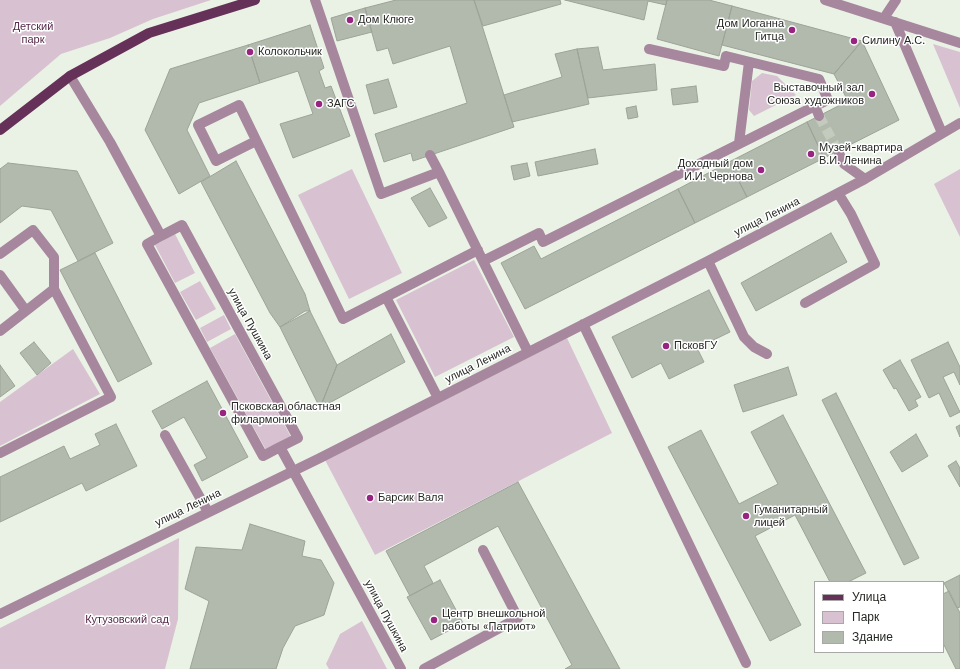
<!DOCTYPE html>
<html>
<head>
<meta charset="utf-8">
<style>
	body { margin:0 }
	#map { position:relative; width:960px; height:669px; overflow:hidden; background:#eaf2e5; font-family:"Work Sans",sans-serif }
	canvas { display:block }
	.legend { position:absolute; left:814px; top:581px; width:130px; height:72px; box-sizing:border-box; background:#fff; border:1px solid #a8a9a7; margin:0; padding:5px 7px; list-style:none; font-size:12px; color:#252823 }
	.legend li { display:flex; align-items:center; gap:8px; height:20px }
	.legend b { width:20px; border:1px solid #a8a9a7 }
</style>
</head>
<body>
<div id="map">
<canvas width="960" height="669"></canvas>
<ul class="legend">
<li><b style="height:5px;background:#663159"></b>Улица</li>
<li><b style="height:11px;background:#d8c2d1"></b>Парк</li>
<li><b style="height:11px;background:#b2baad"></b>Здание</li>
</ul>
</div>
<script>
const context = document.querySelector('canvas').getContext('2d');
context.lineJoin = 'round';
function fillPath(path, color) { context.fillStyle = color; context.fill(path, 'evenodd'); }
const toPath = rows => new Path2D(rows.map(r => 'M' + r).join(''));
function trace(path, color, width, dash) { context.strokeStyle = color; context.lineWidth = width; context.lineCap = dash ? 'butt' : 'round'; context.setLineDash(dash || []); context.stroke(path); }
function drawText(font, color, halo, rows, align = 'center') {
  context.font = font + ' "Work Sans",sans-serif'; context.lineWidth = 3; context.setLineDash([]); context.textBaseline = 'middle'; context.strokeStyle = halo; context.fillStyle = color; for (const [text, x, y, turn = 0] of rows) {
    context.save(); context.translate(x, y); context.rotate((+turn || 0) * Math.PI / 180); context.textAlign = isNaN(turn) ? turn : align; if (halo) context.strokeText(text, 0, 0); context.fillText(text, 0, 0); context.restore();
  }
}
fillPath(toPath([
	[0,0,211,0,153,19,110,38,61,54,0,106],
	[933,44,960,52,960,108],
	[762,73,777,76,796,95,754,116,749,110,752,81],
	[352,169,402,273,349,299,298,195],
	[960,169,960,237,934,184],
	[175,234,195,273,175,283,155,245],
	[474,260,514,337,435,377,396,300],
	[200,281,216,309,196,320,180,292],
	[224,315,231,329,207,342,200,328],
	[235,334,291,437,266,450,210,348],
	[567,338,612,433,375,555,325,460],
	[73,349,100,394,0,446,0,402],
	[179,538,178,619,165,669,0,669,0,628],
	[362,621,387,669,329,669,326,664,340,634]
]), '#d8c2d1');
const building = toPath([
	[396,0,474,0,514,127,413,161,411,153,384,162,375,134,467,103,450,46,393,64,388,48,377,51,365,8,396,0],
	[474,0,560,0,561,4,483,26,474,0],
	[565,0,667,0,666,5,648,1,644,20,565,0],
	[667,0,709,0,732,6,719,56,657,39,667,0],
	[732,6,862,41,834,74,722,45,732,6],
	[365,8,372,32,337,41,331,18,365,8],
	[310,25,324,68,319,71,324,85,325,88,331,86,350,136,293,158,280,124,313,114,298,71,260,83,248,45,310,25],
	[862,41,899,120,824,158,807,122,848,101,834,74,862,41],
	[248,45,260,83,199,103,187,130,210,176,179,194,145,130,170,69,248,45],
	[598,47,603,70,655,64,657,90,588,98,577,49,598,47],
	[577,49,589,104,512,122,504,95,562,77,555,54,577,49],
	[388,79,397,107,374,114,366,85,388,79],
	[696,86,698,102,673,105,671,89,696,86],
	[636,106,638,117,628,119,626,108,636,106],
	[807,122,824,158,747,197,729,162,807,122],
	[595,149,598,164,538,176,535,162,595,149],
	[236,161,305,294,310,311,305,311,280,327,270,313,201,182,236,161],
	[729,162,747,197,695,223,678,189,729,162],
	[8,163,77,171,113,243,78,261,51,210,22,206,0,223,0,169,8,163],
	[527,163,530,176,514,180,511,166,527,163],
	[430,188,447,218,429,227,411,198,430,188],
	[678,189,695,223,525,309,501,263,534,246,541,259,678,189],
	[831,233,847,262,756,311,741,283,831,233],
	[95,253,152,364,118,382,60,270,95,253],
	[709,290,730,332,697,348,704,362,669,379,661,363,632,378,612,337,709,290],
	[310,311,337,365,320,408,280,327,310,311],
	[391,334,405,362,320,408,337,365,391,334],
	[34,342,51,363,37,375,20,353,34,342],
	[948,342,960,367,960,385,954,372,943,377,960,412,950,417,939,393,929,398,911,360,948,342],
	[900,360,921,397,915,400,918,406,909,411,896,388,894,389,883,370,900,360],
	[0,365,15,386,0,397,0,365],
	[788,367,797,395,743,412,734,385,788,367],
	[207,381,248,457,202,481,194,465,207,458,184,417,162,429,152,411,207,381],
	[836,393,919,558,904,565,822,400,836,393],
	[783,415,866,573,848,582,830,582,795,515,755,536,801,625,770,641,668,447,701,430,739,504,778,484,751,432,783,415],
	[116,424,137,466,86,491,82,483,0,522,0,477,64,446,70,459,100,445,95,434,116,424],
	[960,425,960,437,956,427,960,425],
	[916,434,928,456,902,472,890,452,916,434],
	[956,461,960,468,960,487,948,466,956,461],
	[518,482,620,669,565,669,572,665,498,526,424,566,433,583,410,596,386,551,518,482],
	[250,524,305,541,302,556,321,560,334,583,324,615,295,626,283,648,276,669,190,669,209,601,185,589,196,547,242,550,250,524],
	[960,575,960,607,957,608,944,583,960,575],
	[440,580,463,623,431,640,407,597,440,580],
	[949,591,960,613,960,669,956,669,943,643,943,594,949,591]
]);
fillPath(building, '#b2baad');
trace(building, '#9ca397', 1);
trace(toPath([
	[819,116,838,151]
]), '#c3cabe', 10, [10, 5]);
trace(toPath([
	[315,0,381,194,439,172,528,352],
	[825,0,960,43],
	[884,18,896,0],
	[895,22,942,133],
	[649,49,724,66,726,56,819,79,828,100,815,106,819,116],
	[70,76,110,142,161,236,147,244,263,456,280,447,401,669],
	[256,141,216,161,198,125,239,105,343,319,386,297,438,398],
	[739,143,749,62],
	[838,151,844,164,865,179],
	[430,155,439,172],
	[161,236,182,225,298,438,280,447],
	[0,254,33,230,54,257,54,289,111,397,0,453],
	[483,261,539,233,543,242,815,106],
	[708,261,744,337,754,347,767,354],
	[0,275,26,311],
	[386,297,478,250],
	[805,303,875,264,851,214,838,193],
	[583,324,746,663],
	[0,331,54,289],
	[165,435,208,512],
	[0,614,320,458,708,261,865,179,960,123],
	[424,669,518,618,483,550]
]), '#a6879d', 10);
trace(toPath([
	[0,130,70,76,149,33,255,0]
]), '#663159', 10);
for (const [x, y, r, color] of [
	[350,20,4,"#982481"],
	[792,30,4,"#982481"],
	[854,41,4,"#982481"],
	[250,52,4,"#982481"],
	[872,94,4,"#982481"],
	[319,104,4,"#982481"],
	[811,154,4,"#982481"],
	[761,170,4,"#982481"],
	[666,346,4,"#982481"],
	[223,413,4,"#982481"],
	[370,498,4,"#982481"],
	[746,516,4,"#982481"],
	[434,620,4,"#982481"]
]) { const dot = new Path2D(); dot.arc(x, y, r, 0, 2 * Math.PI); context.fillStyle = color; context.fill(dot); trace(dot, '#fff', 1.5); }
drawText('11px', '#252823', '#fff', [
	["Дом Клюге",358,20],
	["Дом Иоганна",784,24,"right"],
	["Гитца",784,37,"right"],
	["Силину А.С.",862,41],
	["Колокольчик",258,52],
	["Выставочный зал",864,88,"right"],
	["Союза художников",864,101,"right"],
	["ЗАГС",327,104],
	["Музей-квартира",819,148],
	["В.И. Ленина",819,161],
	["Доходный дом",753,164,"right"],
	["И.И. Чернова",753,177,"right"],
	["ПсковГУ",674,346],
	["Псковская областная",231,407],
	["филармония",231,420],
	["Барсик Валя",378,498],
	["Гуманитарный",754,510],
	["лицей",754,523],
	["Центр внешкольной",442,614],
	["работы «Патриот»",442,627]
], 'left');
drawText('11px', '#562a4b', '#fff', [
	["Детский",33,27],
	["парк",33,40],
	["Кутузовский сад",127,620]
]);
drawText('11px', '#252823', '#fff', [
	["улица Ленина",767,217,-27],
	["улица Пушкина",250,324,61],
	["улица Ленина",478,364,-27],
	["улица Ленина",188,508,-26],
	["улица Пушкина",386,616,62]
]);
</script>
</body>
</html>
